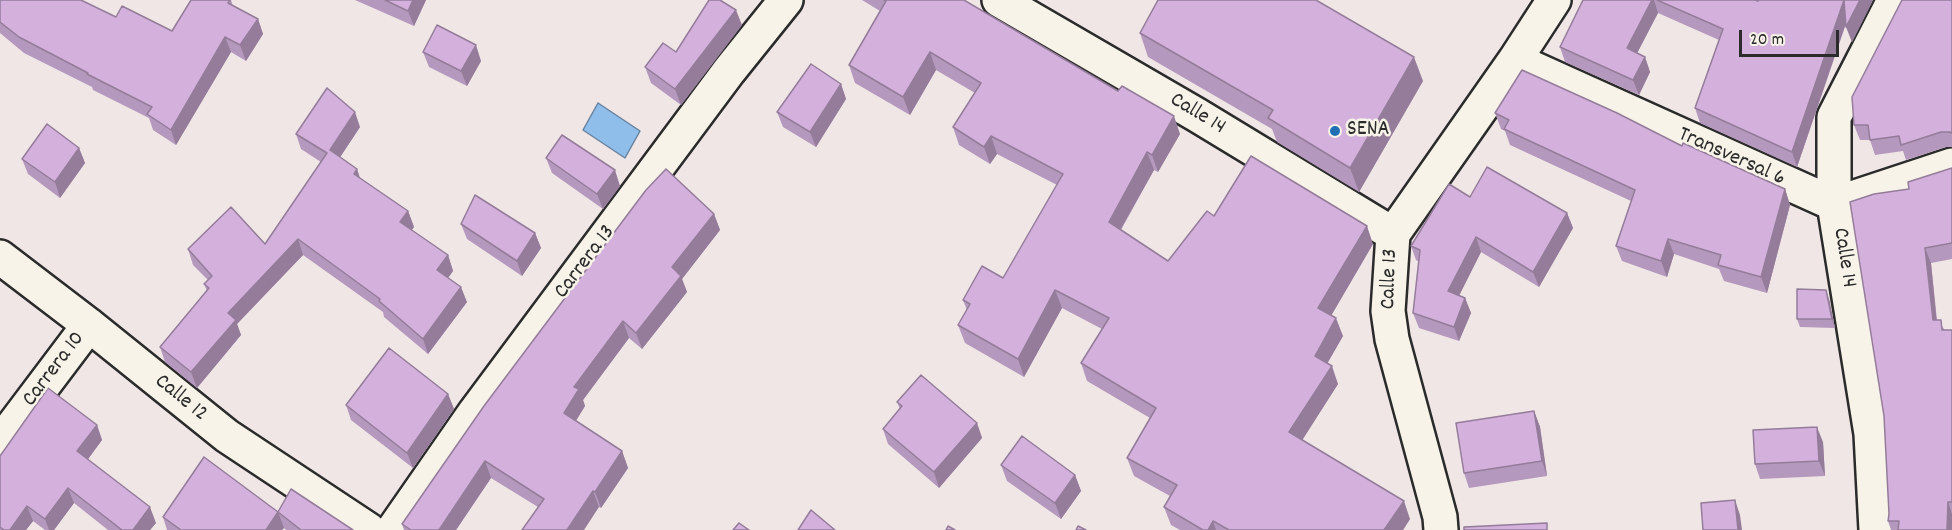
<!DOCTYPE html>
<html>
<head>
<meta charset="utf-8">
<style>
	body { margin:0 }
	#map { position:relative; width:1952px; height:530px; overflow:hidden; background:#f0e6e6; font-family:Dekko,sans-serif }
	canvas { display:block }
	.scale { position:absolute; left:1739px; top:30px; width:100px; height:27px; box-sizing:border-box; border:3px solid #2b2b2b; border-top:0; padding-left:8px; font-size:18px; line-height:21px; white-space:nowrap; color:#2b2b2b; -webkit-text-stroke:4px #f7f3e8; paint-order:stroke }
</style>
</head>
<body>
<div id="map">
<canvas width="1952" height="530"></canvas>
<div class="scale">20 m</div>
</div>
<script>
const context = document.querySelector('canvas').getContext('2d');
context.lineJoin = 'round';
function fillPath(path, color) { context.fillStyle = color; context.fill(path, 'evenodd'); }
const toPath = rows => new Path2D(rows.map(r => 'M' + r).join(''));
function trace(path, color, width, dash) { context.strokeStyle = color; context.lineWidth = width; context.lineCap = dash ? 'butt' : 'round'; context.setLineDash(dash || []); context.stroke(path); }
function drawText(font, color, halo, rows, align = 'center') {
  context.font = font + ' Dekko,sans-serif'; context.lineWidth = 5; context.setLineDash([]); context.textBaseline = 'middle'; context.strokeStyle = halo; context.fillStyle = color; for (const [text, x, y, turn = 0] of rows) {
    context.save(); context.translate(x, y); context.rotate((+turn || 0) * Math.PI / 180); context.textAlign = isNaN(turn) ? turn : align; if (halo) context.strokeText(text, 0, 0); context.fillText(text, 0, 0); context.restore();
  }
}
const water = toPath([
	[598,103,640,131,625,158,583,130,598,103]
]);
fillPath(water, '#8fbeea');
trace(water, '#67839e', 1.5);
const street = toPath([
	[999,0,1197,115,1393,234],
	[1515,60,1834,204,1952,165],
	[0,257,89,325,227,436,369,530],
	[0,443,89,325],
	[393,530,475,412,729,71,786,0],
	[1441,530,1440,517,1392,339,1388,311,1393,234,1515,60,1554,0],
	[1876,530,1871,434,1834,204,1834,117,1894,0]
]);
trace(street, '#2b2b2b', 38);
trace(street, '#f7f3e8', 33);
fillPath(toPath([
	[0,0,116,17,172,31,191,0,231,0,233,6,258,19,263,34,246,61,231,52,176,145,153,130,149,118,93,90,92,87,24,53,0,33],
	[355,0,426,0,414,26],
	[862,0,964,0,1180,134,1158,172,1154,170,1121,230,1168,261,1214,216,1373,244,1331,316,1343,336,1327,364,1338,384,1302,440,1410,519,1403,530,1180,530,1171,525,1164,507,1170,496,1134,476,1127,458,1150,418,1087,381,1081,363,1102,329,1062,308,1024,377,965,343,958,325,967,310,963,300,1003,278,1057,185,997,154,990,164,959,145,953,127,975,93,936,70,910,115,855,83,849,65,880,11],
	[1583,0,1755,0,1758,1,1759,0,1873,0,1852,42,1846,24,1797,167,1700,123,1695,108,1719,40,1658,13,1637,53,1645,57,1650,72,1639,95,1565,62,1560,47],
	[1952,0,1952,147,1946,147,1906,160,1903,151,1875,155,1870,140,1860,140,1854,125],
	[742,25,681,105,651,83,645,67,676,52],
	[1140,33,1423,81,1359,192,1277,142,1272,129,1148,57],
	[423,52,481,61,467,86,429,67],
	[841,84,846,99,816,147,783,127,777,112],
	[1495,113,1682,146,1785,189,1790,205,1767,293,1724,281,1719,269,1674,254,1667,277,1622,261,1616,246,1631,201,1510,145,1505,131,1501,129],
	[360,127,340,157,357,169,360,178,408,211,414,227,411,230,448,255,453,271,448,278,467,302,428,354,384,317,383,312,303,255,237,324,241,335,197,388,165,362,160,347,207,291,204,284,208,280,193,265,188,249,265,244,321,162,301,149,296,134],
	[79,148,85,163,60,198,28,174,22,159],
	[546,158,620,186,603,209,552,173],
	[1952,168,1952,259,1931,263,1937,320,1945,330,1952,330,1952,530,1891,530,1888,521,1889,514,1909,189],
	[1470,197,1567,213,1573,228,1539,287,1481,252,1459,295,1465,298,1471,313,1459,341,1419,328,1413,313,1419,262,1416,260,1411,246],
	[714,214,720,230,682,279,687,292,642,349,629,338,583,400,585,406,576,421,622,451,628,468,601,508,599,507,538,507,491,478,456,530,404,530,402,524],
	[461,224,535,233,541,248,522,276,467,239],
	[1829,299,1835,328,1800,327,1797,319],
	[448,394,454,409,413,468,351,420,346,405],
	[897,402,977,423,982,438,939,488,888,444,883,429,900,409],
	[1534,411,1540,427,1547,476,1469,488,1464,473],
	[97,425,102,440,88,459,156,523,150,530,108,530,74,503,54,530,45,530,33,521,26,530,0,530,0,456],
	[1823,442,1825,476,1760,479,1755,464],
	[1001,465,1075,475,1081,491,1061,519,1007,481],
	[278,512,353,530,286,530,284,528,282,530,167,530,163,517]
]), '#b598bd');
fillPath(toPath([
	[413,0,426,0,414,26,408,11],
	[1652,0,1654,0,1658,13,1632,63,1627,48],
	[1844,0,1849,14,1797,167,1792,152],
	[1860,0,1873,0,1852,42,1846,27],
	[736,10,742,25,681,105,675,89],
	[258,19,263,34,246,61,240,45],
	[225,37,231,52,176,145,171,130],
	[476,45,481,61,467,86,461,71],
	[930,52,936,70,910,115,903,97],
	[1414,57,1423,81,1359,192,1350,168],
	[1645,57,1650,72,1639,95,1633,80],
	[841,84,846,99,816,147,810,132],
	[355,112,360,127,335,165,330,150],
	[1174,116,1180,134,1158,172,1152,155],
	[991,136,997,154,990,164,984,147],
	[79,148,85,163,60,198,55,182],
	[1147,152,1154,170,1115,239,1109,222],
	[357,169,362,185,354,174],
	[615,170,620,186,603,209,597,194],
	[1785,189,1790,205,1767,293,1761,277],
	[408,211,414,227,406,238,400,222],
	[1567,213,1573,228,1539,287,1533,272],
	[714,214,720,230,682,279,687,292,642,349,636,333,672,267],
	[1367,226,1373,244,1325,326,1318,308],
	[535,233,541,248,522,276,517,261],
	[1476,237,1481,252,1454,306,1448,291],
	[298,239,303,255,237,324,241,335,197,388,191,372,228,313],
	[1668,239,1674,254,1667,277,1661,261],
	[1925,248,1931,263,1938,335,1933,320],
	[448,255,453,271,443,285,437,270],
	[461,287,467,302,428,354,423,339],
	[1055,290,1062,308,1024,377,1018,359],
	[1826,290,1829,299,1835,328,1832,319],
	[1465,298,1471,313,1459,341,1454,327],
	[1336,318,1343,336,1321,374,1315,356],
	[623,321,629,338,583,400,585,406,570,430,564,413,574,387],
	[1332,366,1338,384,1296,450,1289,432],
	[448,394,454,409,413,468,407,453],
	[1534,411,1540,427,1547,476,1542,461],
	[977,423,982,438,939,488,934,472],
	[97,425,102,440,83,466,77,451],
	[1817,427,1823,442,1825,476,1819,461],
	[622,451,628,468,601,508,595,492],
	[485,461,491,478,456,530,439,530],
	[1075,475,1081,491,1061,519,1055,503],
	[68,488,74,503,54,530,49,530,45,519],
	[593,491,599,507,584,530,567,530],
	[1735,500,1740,515,1742,530,1738,530],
	[1404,501,1410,519,1403,530,1384,530],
	[1948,502,1952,514,1952,530,1947,530],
	[27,506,33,521,26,530,10,530],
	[150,507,156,523,150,530,133,530],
	[278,512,284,528,282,530,266,530],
	[1213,521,1216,530,1208,530]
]), '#947c9a');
const building = toPath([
	[0,0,81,0,116,17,122,6,172,31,191,0,230,0,228,3,258,19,240,45,225,37,171,130,147,114,152,107,87,74,88,73,19,37,0,22,0,0],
	[385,0,413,0,408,11,385,0],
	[709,0,720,0,736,10,675,89,645,67,663,43,676,52,709,0],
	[884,0,964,0,1118,91,1122,86,1174,116,1152,155,1147,152,1109,222,1168,261,1207,211,1214,216,1251,156,1367,226,1318,308,1336,318,1315,356,1332,366,1289,432,1404,501,1384,530,1229,530,1213,521,1208,530,1203,530,1164,507,1177,485,1127,458,1156,408,1081,363,1109,318,1055,290,1018,359,958,325,970,304,963,300,982,266,1003,278,1063,174,991,136,984,147,953,127,981,83,930,52,903,97,849,65,886,1,884,0],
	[1158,0,1316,0,1414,57,1350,168,1268,118,1273,110,1140,33,1158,0],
	[1583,0,1652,0,1627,48,1645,57,1633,80,1560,47,1583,0],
	[1657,0,1755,0,1758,1,1759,0,1844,0,1792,152,1695,108,1723,29,1657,0],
	[1844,0,1860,0,1846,27,1844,0],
	[1902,0,1952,0,1952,133,1950,132,1941,132,1901,145,1899,136,1870,140,1868,125,1854,125,1852,97,1902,0],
	[437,25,476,45,461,71,423,52,437,25],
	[811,64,841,84,810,132,777,112,811,64],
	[1522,70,1617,113,1682,146,1683,143,1785,189,1761,277,1718,265,1721,255,1668,239,1661,261,1616,246,1635,190,1504,129,1509,120,1495,113,1522,70],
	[327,88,355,112,330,150,357,169,354,174,408,211,400,222,448,255,437,270,461,287,423,339,379,301,380,299,298,239,228,313,236,320,191,372,160,347,209,288,204,284,212,276,188,249,231,207,265,244,327,153,296,134,327,88],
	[47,124,79,148,55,182,22,159,47,124],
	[562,135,615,170,597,194,546,158,562,135],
	[1487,167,1567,213,1533,272,1476,237,1448,291,1465,298,1454,327,1413,313,1420,250,1411,246,1449,184,1470,197,1487,167],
	[1952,168,1952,243,1925,248,1933,320,1941,320,1942,330,1952,330,1952,502,1948,502,1947,530,1898,530,1899,521,1888,521,1889,514,1884,416,1850,202,1874,194,1909,189,1908,182,1952,168],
	[666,169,714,214,672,267,681,276,636,333,623,321,574,387,579,389,564,413,622,451,595,492,593,491,567,530,522,530,544,499,485,461,439,530,411,530,402,524,484,406,646,190,666,169],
	[475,195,535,233,517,261,461,224,475,195],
	[1797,289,1826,290,1832,319,1797,319,1797,289],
	[389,348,448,394,407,453,346,405,389,348],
	[921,375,977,423,934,472,883,429,902,406,897,402,921,375],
	[48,388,97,425,77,451,150,507,133,530,122,530,68,488,45,519,27,506,10,530,4,530,0,527,0,456,48,388],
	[1534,411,1542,461,1464,473,1456,423,1534,411],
	[1817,427,1819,461,1755,464,1753,430,1817,427],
	[1022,436,1075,475,1055,503,1001,465,1022,436],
	[204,457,278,512,266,530,181,530,163,517,204,457],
	[291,489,353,530,301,530,278,512,291,489],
	[1735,500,1738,530,1703,530,1701,503,1735,500],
	[811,510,835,530,798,530,811,510],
	[739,523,749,530,733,530,739,523],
	[1547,523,1547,530,1464,530,1464,527,1547,523],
	[948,526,955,530,946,530,948,526],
	[1078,526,1086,530,1076,530,1078,526]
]);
fillPath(building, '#d3b1dc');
trace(building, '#947c9a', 1.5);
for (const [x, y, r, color] of [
	[1335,131,6,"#1f6fb2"]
]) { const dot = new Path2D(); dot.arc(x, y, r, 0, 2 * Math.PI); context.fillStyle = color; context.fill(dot); trace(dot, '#f7f3e8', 2); }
drawText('22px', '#2b2b2b', '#f7f3e8', [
	["Calle 14",1197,115,31],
	["Transversal 6",1731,158,24],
	["Calle 14",1843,258,81],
	["Carrera 13",586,263,-53],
	["Calle 13",1391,279,-88],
	["Carrera 10",55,370,-53],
	["Calle 12",180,399,39]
]);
drawText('22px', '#2b2b2b', '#f7f3e8', [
	["SENA",1347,131]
], 'left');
</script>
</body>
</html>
